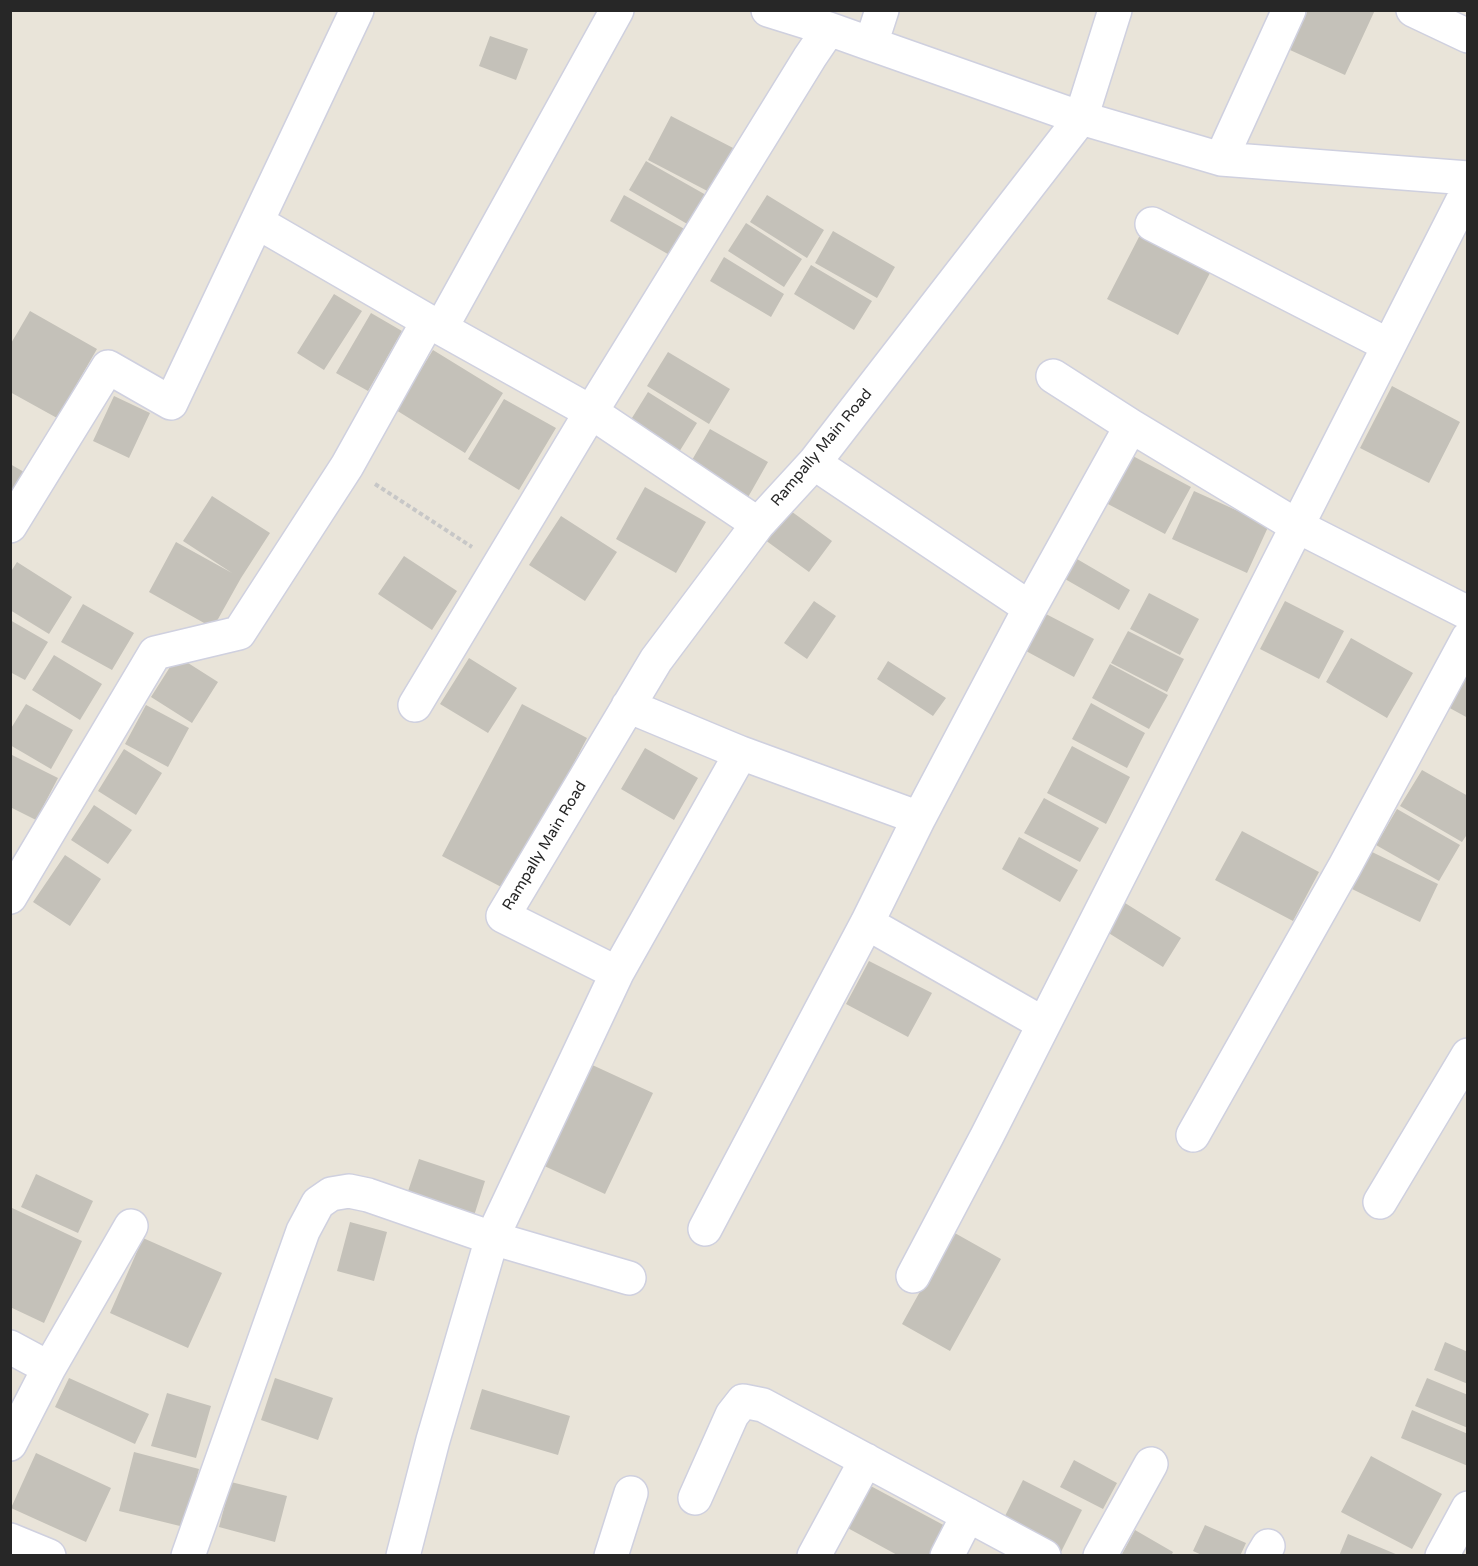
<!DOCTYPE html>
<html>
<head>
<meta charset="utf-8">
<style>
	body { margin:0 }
	#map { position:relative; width:1478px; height:1566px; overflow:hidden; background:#e9e4d9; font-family:"Varela Round",sans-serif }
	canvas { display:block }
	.frame { position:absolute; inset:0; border:12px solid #272727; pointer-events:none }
</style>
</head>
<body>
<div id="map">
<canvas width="1478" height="1566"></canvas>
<div class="frame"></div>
</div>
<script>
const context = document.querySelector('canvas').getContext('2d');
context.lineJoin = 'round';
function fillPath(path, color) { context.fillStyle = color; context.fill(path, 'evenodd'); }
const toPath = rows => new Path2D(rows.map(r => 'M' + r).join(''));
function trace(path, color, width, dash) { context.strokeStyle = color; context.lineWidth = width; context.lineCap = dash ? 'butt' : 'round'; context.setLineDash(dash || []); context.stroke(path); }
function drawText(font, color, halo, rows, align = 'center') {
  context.font = font + ' "Varela Round",sans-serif'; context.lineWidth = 5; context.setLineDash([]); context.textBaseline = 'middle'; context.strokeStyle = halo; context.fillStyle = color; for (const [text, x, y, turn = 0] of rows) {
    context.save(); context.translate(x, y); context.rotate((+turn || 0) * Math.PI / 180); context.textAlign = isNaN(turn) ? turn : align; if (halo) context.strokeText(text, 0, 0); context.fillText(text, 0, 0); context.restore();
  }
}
fillPath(toPath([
	[1308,10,1375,10,1345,75,1290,50],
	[490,36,528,49,516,80,479,66],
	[671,116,739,151,715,195,648,160],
	[646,161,706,195,689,225,629,190],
	[624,195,688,231,673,257,610,221],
	[767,195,824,230,807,258,750,222],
	[746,223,802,259,784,287,728,251],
	[833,231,895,267,877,298,815,263],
	[1140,235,1211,271,1178,335,1107,299],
	[724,257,784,294,771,317,710,281],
	[811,265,872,301,854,330,794,294],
	[334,294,362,311,324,370,297,353],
	[30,311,97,349,57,418,10,392,10,345],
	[371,313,402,331,368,391,336,373],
	[433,350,503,393,465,453,396,410],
	[668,352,730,389,709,424,647,386],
	[1392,386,1460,422,1429,483,1360,448],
	[648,392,697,423,676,457,627,426],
	[114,396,150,413,129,458,93,441],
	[504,399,556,428,519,490,468,459],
	[710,429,768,462,747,499,688,467],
	[1131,455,1191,487,1165,534,1106,503],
	[10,464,24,472,10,496],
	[645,487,706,522,676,573,616,539],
	[1194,491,1269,525,1247,573,1172,539],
	[212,496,270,533,241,578,213,628,149,592,176,542,232,573,183,541],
	[784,506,832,541,809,572,761,537],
	[561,516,617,552,585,601,529,565],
	[404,556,457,591,432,630,378,594],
	[1077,559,1130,590,1119,610,1065,579],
	[17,562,72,597,49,634,10,610,10,573],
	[1149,593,1199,619,1180,655,1130,629],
	[814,601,836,616,807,659,784,643],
	[1285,601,1344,631,1319,679,1260,649],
	[83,604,134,633,112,670,61,642],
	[1046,614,1094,639,1074,677,1026,651],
	[10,620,48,642,25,680,10,672],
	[1128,631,1184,659,1167,692,1111,663],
	[1351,638,1413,673,1387,718,1326,682],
	[54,655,102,684,80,720,32,690],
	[177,656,218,682,192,723,151,697],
	[469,658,517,688,488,733,440,704],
	[888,661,946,698,933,716,877,679],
	[1110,664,1168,695,1149,729,1092,698],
	[1468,671,1468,718,1446,706],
	[1091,703,1145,733,1127,768,1072,739],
	[26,704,73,730,51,769,10,745,10,730],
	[522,704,587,738,507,890,442,856],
	[146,705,189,728,168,767,125,744],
	[1072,746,1130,777,1106,824,1047,793],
	[645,748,698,778,674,820,621,789],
	[124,749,162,773,136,815,98,791],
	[10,754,58,778,36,820,10,807],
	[1422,770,1468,796,1468,833,1462,842,1400,806],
	[1044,798,1099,828,1080,862,1024,833],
	[94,805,132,830,108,864,71,840],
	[1397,809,1460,845,1439,881,1376,845],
	[1242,831,1319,872,1293,921,1215,880],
	[1019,837,1078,870,1060,902,1002,869],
	[1370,851,1438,884,1420,922,1352,889],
	[65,855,101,879,70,926,33,902],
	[1125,903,1181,938,1163,967,1107,932],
	[869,961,932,993,908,1037,846,1004],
	[588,1063,653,1093,605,1194,540,1164],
	[419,1159,485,1181,473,1219,406,1197],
	[36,1174,93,1201,78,1233,21,1207],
	[10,1207,82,1241,44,1323,10,1307],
	[350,1222,387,1232,374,1281,337,1271],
	[953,1232,1001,1259,950,1351,902,1324],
	[143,1238,222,1273,188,1348,110,1313],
	[1445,1342,1468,1352,1468,1384,1434,1370],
	[69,1378,149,1414,135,1444,55,1407],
	[275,1378,333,1398,318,1440,261,1420],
	[1427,1378,1468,1395,1468,1428,1415,1406],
	[482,1389,570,1416,558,1455,470,1429],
	[167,1393,211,1406,196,1458,151,1446],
	[1412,1410,1468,1434,1468,1466,1401,1438],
	[134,1452,199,1469,184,1527,119,1511],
	[36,1453,111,1488,86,1542,11,1508],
	[1371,1456,1442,1494,1412,1549,1341,1512],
	[1074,1460,1117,1483,1103,1509,1060,1487],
	[1023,1480,1082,1510,1061,1552,1002,1522],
	[231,1482,287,1496,275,1542,219,1527],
	[867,1484,949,1528,934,1556,899,1556,844,1526],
	[1205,1525,1246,1543,1240,1556,1204,1556,1193,1551],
	[1135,1530,1173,1552,1171,1556,1121,1556],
	[1348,1534,1398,1555,1398,1556,1339,1556]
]), '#c4c1b9');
const minor = toPath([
	[768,10,829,29],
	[1413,10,1468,36],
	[871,44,1081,118,1221,159,1468,178],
	[1221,159,1289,10],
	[257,222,428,321,591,412,758,524],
	[1152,224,1388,345],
	[441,328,617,10],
	[1053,376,1131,426,1297,526,1468,613],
	[814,463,1030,608],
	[10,526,108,367,171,403,357,10],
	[415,705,591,412,810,57,829,29,871,44,882,10],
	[628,706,741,753],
	[10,897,155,653,239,633,347,466,428,321],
	[867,923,1044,1024],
	[617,973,503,916,656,660,758,524,814,463,1081,118,1115,10],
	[1193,1135,1345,866,1468,638],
	[1380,1202,1468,1055],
	[705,1229,867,923,919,818,1030,608,1131,426],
	[913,1276,987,1136,1468,190],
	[10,1347,49,1368],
	[10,1444,49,1368,131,1226],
	[695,1498,732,1415,743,1401,763,1405,1044,1556],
	[10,1540,49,1556],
	[188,1556,303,1231,318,1203,331,1194,349,1191,368,1195,492,1238,629,1278],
	[403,1556,433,1440,492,1238,617,973,741,753,919,818],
	[611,1556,631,1493],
	[814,1556,866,1460],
	[947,1556,968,1515],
	[1100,1556,1151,1464],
	[1262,1556,1268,1546],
	[1442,1556,1468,1508]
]);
trace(minor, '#cfd0df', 36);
trace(toPath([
	[375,484,472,547]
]), '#c7c7c7', 4, [4.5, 3]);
trace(minor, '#fff', 33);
drawText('15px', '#272727', '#fff', [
	["Rampally Main Road",822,448,-50],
	["Rampally Main Road",545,846,-59]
]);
</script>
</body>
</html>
